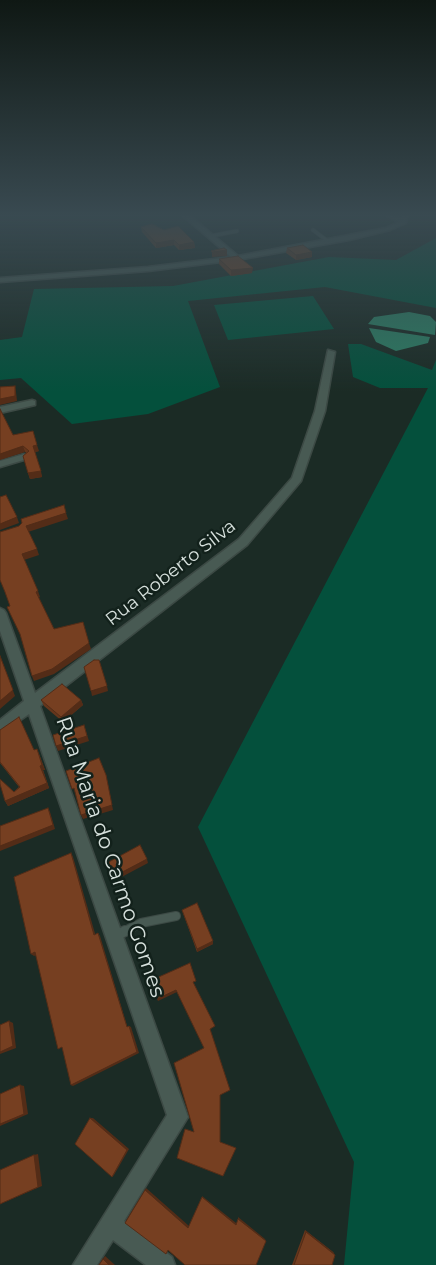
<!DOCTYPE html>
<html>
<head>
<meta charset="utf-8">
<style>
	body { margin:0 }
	canvas { display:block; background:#1b2b25 }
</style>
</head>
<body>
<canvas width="436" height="1265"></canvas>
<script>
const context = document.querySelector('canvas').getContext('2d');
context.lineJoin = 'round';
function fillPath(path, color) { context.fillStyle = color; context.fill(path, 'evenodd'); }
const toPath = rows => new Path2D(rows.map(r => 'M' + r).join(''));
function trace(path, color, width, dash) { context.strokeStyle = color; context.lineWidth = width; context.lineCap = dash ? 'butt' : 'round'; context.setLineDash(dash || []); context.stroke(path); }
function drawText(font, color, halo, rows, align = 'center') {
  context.font = font + ' Montserrat,sans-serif'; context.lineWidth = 5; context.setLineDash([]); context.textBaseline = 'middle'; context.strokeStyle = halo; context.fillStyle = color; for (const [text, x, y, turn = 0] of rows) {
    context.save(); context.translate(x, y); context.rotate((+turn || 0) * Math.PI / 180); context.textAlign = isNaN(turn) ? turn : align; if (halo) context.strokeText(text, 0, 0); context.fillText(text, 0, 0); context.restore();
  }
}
fillPath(toPath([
	[436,238,436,308,325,287,188,301,220,387,148,414,72,424,21,378,0,380,0,340,22,337,34,289,173,286,329,257,396,260],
	[313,296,334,329,228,340,214,305],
	[348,344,361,344,432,370,436,360,436,1265,344,1265,354,1162,198,827,428,388,380,388,353,377]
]), '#04503c');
fillPath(toPath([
	[409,312,430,316,436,322,435,335,368,324,374,317],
	[369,328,430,337,428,343,396,351,376,342]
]), '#2c7b62');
const laneFar2 = toPath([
	[313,230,329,242],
	[211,236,237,231]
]);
const laneFar1 = toPath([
	[123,932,141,923,176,916]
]);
const lane = toPath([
	[116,936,125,931]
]);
const street = toPath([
	[182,215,189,215,238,256,386,228,399,222,384,215,392,215,401,219,402,215,408,215,406,223,390,230,349,240,237,260,148,271,0,282,0,278,148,267,231,257,182,215],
	[328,350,335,352,325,411,301,481,247,545,40,706,188,1117,124,1221,172,1257,175,1265,146,1265,113,1240,97,1265,73,1265,167,1115,29,714,0,734,0,720,24,701,0,631,0,608,4,610,6,613,35,693,239,539,292,478,315,411,328,350],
	[32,400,35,401,35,405,0,413,0,407,32,400],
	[24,454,29,457,27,459,0,467,0,461,24,454]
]);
trace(laneFar2, '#3c4944', 4.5);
trace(laneFar1, '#3c4944', 10);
trace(lane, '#3c4944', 12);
trace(street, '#3c4944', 3);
trace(laneFar2, '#485a53', 3);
trace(laneFar1, '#485a53', 8);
trace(lane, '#485a53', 10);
fillPath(street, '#485a53');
fillPath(toPath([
	[141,227,164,230,194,242,195,248,179,250,174,245,156,248,142,232],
	[287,248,312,257,296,260,286,253],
	[219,259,252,273,231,276,219,264],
	[13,435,39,451,35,452,42,477,30,479,28,473,26,453],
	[41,700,81,700,83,705,63,722,44,706],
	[0,730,34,750,39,754,45,770,43,770,49,788,8,806,5,801,19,787,0,763],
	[182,910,213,944,197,952],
	[305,1230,333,1252,335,1255,332,1265,292,1265]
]), '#65361c');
fillPath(toPath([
	[174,240,174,245,156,248,156,243],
	[194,242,195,248,179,250,179,245],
	[227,250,227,256,212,257,212,252],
	[312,252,312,257,296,260,296,255],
	[253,268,252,273,231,276,231,270],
	[15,386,16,392,17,401,0,405,0,399],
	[37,445,39,451,35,452,33,446],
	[23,446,25,452,0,460,0,454],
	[41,471,42,477,30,479,28,473],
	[66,513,68,519,28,532,26,526],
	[17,517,19,523,0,530,0,524],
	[37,549,39,555,24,560,22,554],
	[38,591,40,597,38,598,36,592],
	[89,643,91,649,54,674,34,681,32,676],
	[0,655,15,696,0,709],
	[107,686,108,691,92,696,91,691],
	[81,700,83,705,63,722,61,717],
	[84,725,89,741,58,751,56,746],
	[37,749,45,770,43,770,49,788,8,806,5,801,40,766],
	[106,775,113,810,83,819,81,815],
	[48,808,50,812,55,829,0,851,0,846],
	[71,853,73,857,96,937,94,935],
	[147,859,148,863,114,881,113,877],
	[98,933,100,936,128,1029,127,1027],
	[213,941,213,944,197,952,197,949],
	[35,952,38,954,34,956,31,954],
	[176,990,177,992,158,1001,157,999],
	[9,1021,13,1023,16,1048,0,1054,0,1052],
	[129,1026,131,1027,139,1053,73,1086,71,1085],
	[20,1085,24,1086,28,1114,0,1126,0,1124],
	[90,1118,93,1118,129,1149,114,1175,112,1177],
	[38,1154,42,1186,0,1204,34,1155],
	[146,1188,189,1226,188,1228,145,1190],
	[202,1196,236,1223,236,1225,202,1197],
	[238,1217,265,1239,266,1241,238,1219],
	[305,1230,333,1252,335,1255,306,1232],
	[105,1256,115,1265,109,1265,103,1259]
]), '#532c17');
const building = toPath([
	[152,224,164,230,178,226,194,242,179,245,174,240,156,243,141,227,152,224],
	[303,245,312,252,296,255,287,248,303,245],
	[224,248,227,250,212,252,211,251,224,248],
	[238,256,253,268,231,270,219,259,238,256],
	[15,386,15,396,0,399,0,387,15,386],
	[0,409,13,435,33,431,37,445,33,446,41,471,28,473,23,456,29,451,23,446,0,454,0,409],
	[6,495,17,517,0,524,0,497,6,495],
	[64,505,66,513,26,526,37,549,22,554,38,591,36,592,54,629,83,622,89,643,52,669,32,676,20,634,7,607,10,606,5,592,0,580,0,532,19,526,22,523,21,519,64,505],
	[0,656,13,690,0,701,0,656],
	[94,660,99,660,107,686,91,691,84,667,94,660],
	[62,684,81,700,61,717,41,700,62,684],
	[19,717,34,750,37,749,42,765,40,766,47,783,5,801,0,784,0,779,14,792,20,787,0,762,0,730,19,717],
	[84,725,87,736,56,746,53,735,84,725],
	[99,758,106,775,112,805,81,815,74,788,72,789,66,771,99,758],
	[48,808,53,825,0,846,0,826,48,808],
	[140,845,147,859,113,877,107,863,140,845],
	[71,853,94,935,98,933,127,1027,129,1026,137,1052,71,1085,62,1047,58,1049,35,952,31,954,14,877,71,853],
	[197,903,213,941,197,949,182,910,197,903],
	[190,963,196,981,193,982,215,1026,210,1029,230,1090,220,1095,220,1142,236,1148,223,1176,177,1158,185,1129,194,1132,174,1063,204,1048,176,990,157,999,152,980,190,963],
	[9,1021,13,1046,0,1052,0,1025,9,1021],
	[20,1085,24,1114,0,1124,0,1094,20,1085],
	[90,1118,127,1150,112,1177,75,1144,90,1118],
	[34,1155,38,1187,0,1204,0,1170,34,1155],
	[145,1190,188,1228,202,1197,236,1225,238,1219,266,1241,256,1265,185,1265,168,1250,166,1254,125,1223,145,1190],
	[306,1232,335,1255,332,1265,294,1265,306,1232],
	[103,1259,109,1265,99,1265,103,1259]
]);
fillPath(building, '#763f21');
trace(building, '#532c17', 1);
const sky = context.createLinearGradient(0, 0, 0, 392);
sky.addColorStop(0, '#0f1814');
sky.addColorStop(0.55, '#394a51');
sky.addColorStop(1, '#394a5100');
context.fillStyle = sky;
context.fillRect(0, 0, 436, 392);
drawText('18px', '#d7e1dd', '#12211b', [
	["Rua Roberto Silva",171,573,-38]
]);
drawText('21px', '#d7e1dd', '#12211b', [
	["Rua Maria do Carmo Gomes",110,857,71]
]);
</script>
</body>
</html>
